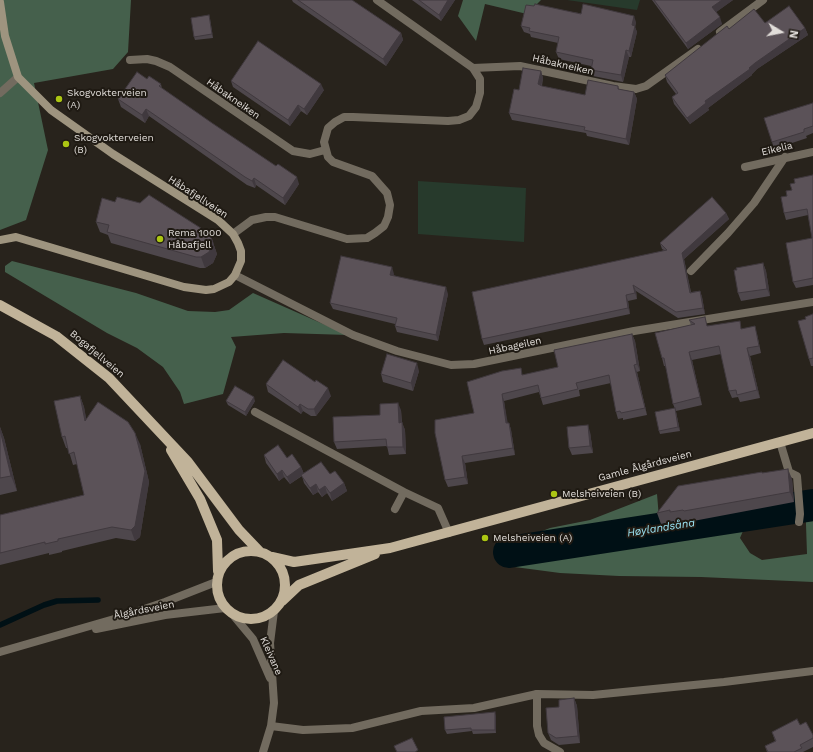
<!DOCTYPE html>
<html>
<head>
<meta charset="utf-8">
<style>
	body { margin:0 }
	#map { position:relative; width:813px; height:752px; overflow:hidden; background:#28231c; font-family:"Work Sans",sans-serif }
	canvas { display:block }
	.north { position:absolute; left:761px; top:12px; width:40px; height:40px; -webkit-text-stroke:3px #1f1a13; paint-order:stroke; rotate:100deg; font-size:11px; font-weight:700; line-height:16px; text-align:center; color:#e1ddd9 }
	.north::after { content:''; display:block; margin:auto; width:14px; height:18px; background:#e1ddd9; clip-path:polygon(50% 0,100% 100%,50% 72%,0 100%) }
</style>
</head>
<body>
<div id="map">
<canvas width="813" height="752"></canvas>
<div class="north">N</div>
</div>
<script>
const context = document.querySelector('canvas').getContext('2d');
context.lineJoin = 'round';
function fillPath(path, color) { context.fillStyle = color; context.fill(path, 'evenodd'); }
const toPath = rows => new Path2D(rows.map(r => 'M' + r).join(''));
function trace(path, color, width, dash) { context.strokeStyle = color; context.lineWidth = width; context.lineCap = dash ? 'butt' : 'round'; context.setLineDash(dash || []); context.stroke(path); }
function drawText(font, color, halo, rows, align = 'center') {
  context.font = font + ' "Work Sans",sans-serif'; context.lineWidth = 4; context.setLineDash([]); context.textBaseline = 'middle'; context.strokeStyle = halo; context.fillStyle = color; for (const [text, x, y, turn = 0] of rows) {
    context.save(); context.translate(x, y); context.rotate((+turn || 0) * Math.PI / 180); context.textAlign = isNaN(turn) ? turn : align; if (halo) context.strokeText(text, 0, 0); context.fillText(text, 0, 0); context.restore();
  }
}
fillPath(toPath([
	[567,0,640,0,637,10],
	[418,181,526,188,524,242,418,234]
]), '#273a2c');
fillPath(toPath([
	[0,0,131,0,128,52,113,69,34,83,48,150,26,220,0,230],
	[463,0,541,0,527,14,485,4,476,41,458,16],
	[12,261,136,293,188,311,215,312,229,310,253,293,348,335,284,333,231,337,236,347,223,394,184,404,180,392,163,367,137,348,107,333,5,272,5,266],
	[813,493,813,582,701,577,619,576,560,573,507,566,512,543,550,528,590,520,657,494,660,530,737,519,746,524,740,538,750,553,762,560,807,554,805,495]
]), '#45604c');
trace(toPath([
	[0,625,44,605,57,601,98,600]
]), '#001015', 5.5);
trace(toPath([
	[509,552,813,505]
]), '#001015', 32);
trace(toPath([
	[691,271,728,233,754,203,785,157],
	[255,412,404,492,438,508,449,533],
	[780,442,789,472,797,476,800,514,799,522],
	[395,509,404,492],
	[537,694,537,726,539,735,544,743,560,752]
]), '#726b5f', 8);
trace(toPath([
	[377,0,473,68,520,66,613,86,636,89,646,86,698,49],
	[720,32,763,0],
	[130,60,147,59,156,61,170,67,293,151,310,154,325,150],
	[0,93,18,77],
	[745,167,813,152],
	[233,234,252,220,266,217,275,217,347,239,367,238,375,233,384,226,388,217,390,205,387,193,372,176,333,162,328,157,324,142,328,128,335,122,344,117,353,117,448,121,459,120,469,116,476,107,480,93,480,79,473,68],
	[235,275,353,335,397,351,451,365,474,364,634,331,813,302],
	[233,615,253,639,270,678],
	[96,629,165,615,225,608],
	[0,652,121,617,165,602,216,582],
	[271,726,303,730,352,728,421,711,474,708,537,694,593,695,724,682,813,671],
	[263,752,271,726,274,703,270,643,274,611]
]), '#726b5f', 8);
trace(toPath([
	[0,2,5,36,18,77,51,110,113,154,218,220,233,234,238,243,241,251,241,261,235,275,229,282,214,289,206,290,184,287,16,237,0,240]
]), '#9e947f', 8);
trace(toPath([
	[0,305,56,336,109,378,188,462,239,530,260,552],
	[171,450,200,499,217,540,218,571],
	'217 585a34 34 0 1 1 68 0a34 34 0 1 1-68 0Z',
	[272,557,294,562,390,548,813,433],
	[282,601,299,585,375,554]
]), '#c1b399', 10);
fillPath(toPath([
	[292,0,352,0,401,33,403,40,386,66,293,2],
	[412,0,455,0,441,21],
	[652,0,733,0,716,12,722,24,688,49],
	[534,6,636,22,635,27,637,32,631,57,629,57,623,82,593,76,591,70,591,66,559,59,556,52,558,43,531,37,530,34,524,32,521,26],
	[209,15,210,19,213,38,195,40,194,37],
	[765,23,805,28,808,35,757,69,752,74,752,75,708,108,709,110,690,124,674,104,672,97,676,94,667,82,665,75,729,29],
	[541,71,543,78,542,86,585,95,618,86,619,89,634,92,637,99,629,145,587,136,586,133,512,120,509,113,519,90],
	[147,79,161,84,162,89,299,184,285,205,256,185,255,188,247,185,149,116,145,123,121,107,118,99],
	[231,81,324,90,307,115,301,111,290,126,233,87],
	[813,103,813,133,806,136,807,138,774,149,772,142],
	[813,175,813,285,796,288,793,282,812,238,808,215,786,220,784,213,787,196,792,190,795,183],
	[726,213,729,219,684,259,691,292,700,291,702,297,705,314,678,318,636,291,637,299,628,301,630,314,484,345,482,339,664,250,662,249,660,243],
	[96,222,210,234,217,254,213,263,205,268,200,268,111,243,108,235,100,232],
	[763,263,766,271,770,296,741,301,738,293],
	[394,274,393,275,448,294,438,341,397,332,395,326,395,324,333,309,330,303],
	[813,314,813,366,811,366,809,359,806,319],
	[689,320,708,326,742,329,757,334,761,353,750,356,760,398,740,402,738,397,732,398,729,391,721,354,692,360,702,405,676,411,673,404,666,366,664,366,662,358,691,325],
	[632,334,635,341,640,371,637,372,647,415,623,420,623,418,618,419,616,412,611,383,579,390,580,396,543,405,539,392,504,401,507,423,509,423,511,430,515,455,465,463,468,484,448,487,445,480,474,413,523,375,558,367],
	[419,371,413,391,383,382,381,374],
	[266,384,331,396,316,416,311,416,303,411,301,414,268,392],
	[80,396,84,407,86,419,140,444,149,482,140,537,135,541,116,538,62,551,62,552,49,555,49,553,0,565,0,515,84,495,77,464,73,465,68,448,66,448,62,437],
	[226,401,255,401,246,416,228,405],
	[401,410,402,423,405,430,406,454,389,455,387,446,337,449,334,442,380,415],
	[676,412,680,431,660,434,659,431],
	[0,427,4,438,17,491,0,495],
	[590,432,593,453,572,455,569,448],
	[264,455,287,458,301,467,304,474,330,474,344,483,347,491,332,501,327,493,322,497,318,492,313,495,304,483,302,476,290,484,284,477,279,481,266,463],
	[762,473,792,479,794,502,688,522,687,521,674,523,674,521,661,524,657,513],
	[574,698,577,706,580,743,559,745,551,740,548,733,559,707],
	[496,716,496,733,473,734,472,731,447,734,445,730],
	[800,725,813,735,813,747,803,752,767,752,765,746,775,741,772,732]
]), '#4e474c');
fillPath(toPath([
	[448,0,455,0,441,21,439,15],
	[722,0,733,0,715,13,712,7],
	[634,16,636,22,635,27,637,32,631,57,629,51,632,25],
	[720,17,722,24,688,49,686,43],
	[805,28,808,35,757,69,752,74,752,75,708,108,709,110,690,124,687,118,705,101,755,63],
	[401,33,403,40,386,66,383,59],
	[626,50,629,57,623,82,621,75],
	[541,71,543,78,540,91,538,84],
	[321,84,324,90,307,115,304,109],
	[634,92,637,99,629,145,626,139],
	[298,105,301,111,290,126,288,120],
	[146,109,149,116,145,123,142,115],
	[297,177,299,184,285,205,283,198],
	[254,178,256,185,255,188,252,181],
	[726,213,729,219,684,259,692,299,690,293,682,253],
	[210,234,217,254,213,263,205,268,201,257],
	[763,263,766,271,770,296,767,289],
	[392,267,394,274,392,281,390,275],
	[633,285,636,291,637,299,635,293],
	[446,287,448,294,438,341,436,335],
	[700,291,702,297,705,314,703,308],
	[626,295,628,301,630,314,628,308],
	[632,334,635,341,640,371,637,364],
	[747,348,750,356,760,398,757,390],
	[689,352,692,360,702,405,700,397],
	[417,363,419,371,413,391,411,383],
	[634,365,637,372,647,415,645,408],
	[328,388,331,396,316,416,314,409],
	[502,394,504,401,509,430,506,423],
	[80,396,84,407,89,432,85,421],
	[254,397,255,401,246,416,245,412],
	[398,403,401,410,402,430,399,423],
	[300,404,303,411,301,414,298,407],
	[675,408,676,412,680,431,678,427],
	[402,422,405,430,406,454,403,447],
	[509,423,511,430,515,455,513,448],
	[588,425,590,432,593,453,590,446],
	[0,427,4,438,17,491,11,476,0,430],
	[135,433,140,444,149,482,140,537,135,541,131,530],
	[462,456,465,463,468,484,465,477],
	[301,467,304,474,290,484,287,477],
	[788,469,792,479,794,502,790,492],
	[282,470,284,477,279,481,277,474],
	[344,483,347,491,332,501,330,493],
	[316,484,318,492,313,495,310,488],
	[325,486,327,493,322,497,319,490],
	[574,698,577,706,580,743,578,736],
	[495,712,496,716,496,733,495,730]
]), '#40393e');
const building = toPath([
	[298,0,352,0,401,33,383,59,298,0],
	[419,0,448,0,439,15,419,0],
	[654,0,722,0,712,7,720,17,686,43,654,0],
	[535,4,581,14,583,4,634,16,632,25,635,26,629,51,626,50,621,75,591,70,593,60,556,52,559,37,529,31,530,28,521,26,526,5,534,6,535,4],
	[789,6,805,28,755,63,749,68,750,69,705,101,706,103,687,118,672,97,678,93,665,75,727,26,729,29,754,9,765,23,789,6],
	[209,15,212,34,194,37,191,18,209,15],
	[258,41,321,84,304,109,298,105,288,120,231,81,258,41],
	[523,68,541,71,538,84,542,86,585,95,588,80,618,86,618,89,634,92,626,139,584,130,585,127,509,113,514,89,519,90,523,68],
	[137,72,147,79,149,76,161,84,159,86,212,123,276,166,278,164,297,177,283,198,254,178,252,181,245,177,146,109,142,115,118,99,137,72],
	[813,103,813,126,804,129,804,132,772,142,764,118,813,103],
	[813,175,813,278,793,282,786,243,812,238,807,209,784,213,781,197,787,196,786,191,792,190,790,184,795,183,794,179,813,175],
	[149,195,210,234,213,243,209,252,201,257,196,257,107,232,109,225,96,222,102,198,115,202,117,197,140,203,149,195],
	[712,197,726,213,682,253,690,293,700,291,703,308,676,312,633,285,635,293,626,295,628,308,482,339,472,292,667,250,660,243,712,197],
	[341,256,392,267,390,275,446,287,436,335,395,326,397,318,330,303,341,256],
	[763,263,767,289,738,293,734,270,737,270,736,268,763,263],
	[813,314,813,358,809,359,798,321,806,319,805,317,813,314],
	[705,317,707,326,740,321,741,329,755,326,759,346,747,348,757,390,737,395,736,390,729,391,719,346,689,352,700,397,673,404,664,358,662,358,655,333,695,324,689,320,705,317],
	[632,334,637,364,634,365,645,408,621,413,620,411,616,412,609,375,576,383,578,389,541,398,538,385,502,394,506,423,509,423,513,448,462,456,465,477,445,480,435,433,435,420,474,413,467,382,502,371,521,368,522,375,558,367,554,350,632,334],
	[387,354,417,363,411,383,381,374,387,354],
	[283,360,315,382,316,380,328,388,314,409,308,409,300,404,298,407,266,384,283,360],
	[235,386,254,397,245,412,226,401,235,386],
	[80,396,85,421,98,402,128,422,135,433,145,471,135,526,131,530,112,527,58,539,58,541,45,544,45,542,0,553,0,515,84,495,74,452,69,454,65,436,62,437,54,401,80,396],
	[398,403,399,423,402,422,403,447,387,447,386,439,334,442,333,417,380,415,380,404,398,403],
	[675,408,678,427,659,431,655,412,675,408],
	[588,425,590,446,569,448,567,427,588,425],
	[0,430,11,476,0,478,0,430],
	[278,445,287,458,292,454,301,467,287,477,282,470,277,474,264,455,278,445],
	[321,462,330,474,335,471,344,483,330,493,325,486,319,490,316,484,310,488,301,475,321,462],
	[788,469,790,492,684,511,683,510,670,512,670,510,657,513,678,486,762,472,762,473,788,469],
	[574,698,578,736,556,738,548,733,546,708,559,707,559,700,574,698],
	[495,712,495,730,471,730,471,728,445,730,444,717,495,712],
	[797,719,800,725,806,722,813,735,813,738,800,745,802,748,794,752,768,752,765,746,776,741,772,732,797,719],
	[412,738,418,750,415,752,397,752,394,746,412,738]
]);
fillPath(building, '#5b5258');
trace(building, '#40393e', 1);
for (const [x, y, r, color] of [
	[59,99,4,"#acc613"],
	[66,144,4,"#acc613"],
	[160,239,4,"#acc613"],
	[554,494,4,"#acc613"],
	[485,538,4,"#acc613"]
]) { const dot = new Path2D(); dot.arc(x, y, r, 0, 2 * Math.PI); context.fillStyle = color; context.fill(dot); trace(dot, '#1f1a13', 1.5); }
drawText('10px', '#e1ddd9', '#1f1a13', [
	["Håbakneiken",563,65,13],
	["Håbakneiken",233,99,35],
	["Eikelia",777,149,-13],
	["Håbafjellveien",198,197,33],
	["Håbageilen",515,346,-12],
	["Bogafjellveien",97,354,40],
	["Gamle Ålgårdsveien",645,466,-15],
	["Ålgårdsveien",144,610,-11],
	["Kleivane",271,656,66]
]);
drawText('10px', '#e1ddd9', '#1f1a13', [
	["Skogvokterveien",67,93],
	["(A)",67,105],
	["Skogvokterveien",74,138],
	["(B)",74,150],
	["Rema 1000",168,233],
	["Håbafjell",168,245],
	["Melsheiveien (B)",562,494],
	["Melsheiveien (A)",493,538]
], 'left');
drawText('italic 11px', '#9ce6f6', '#1f1a13', [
	["Høylandsåna",661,528,-9]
]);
</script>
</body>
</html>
